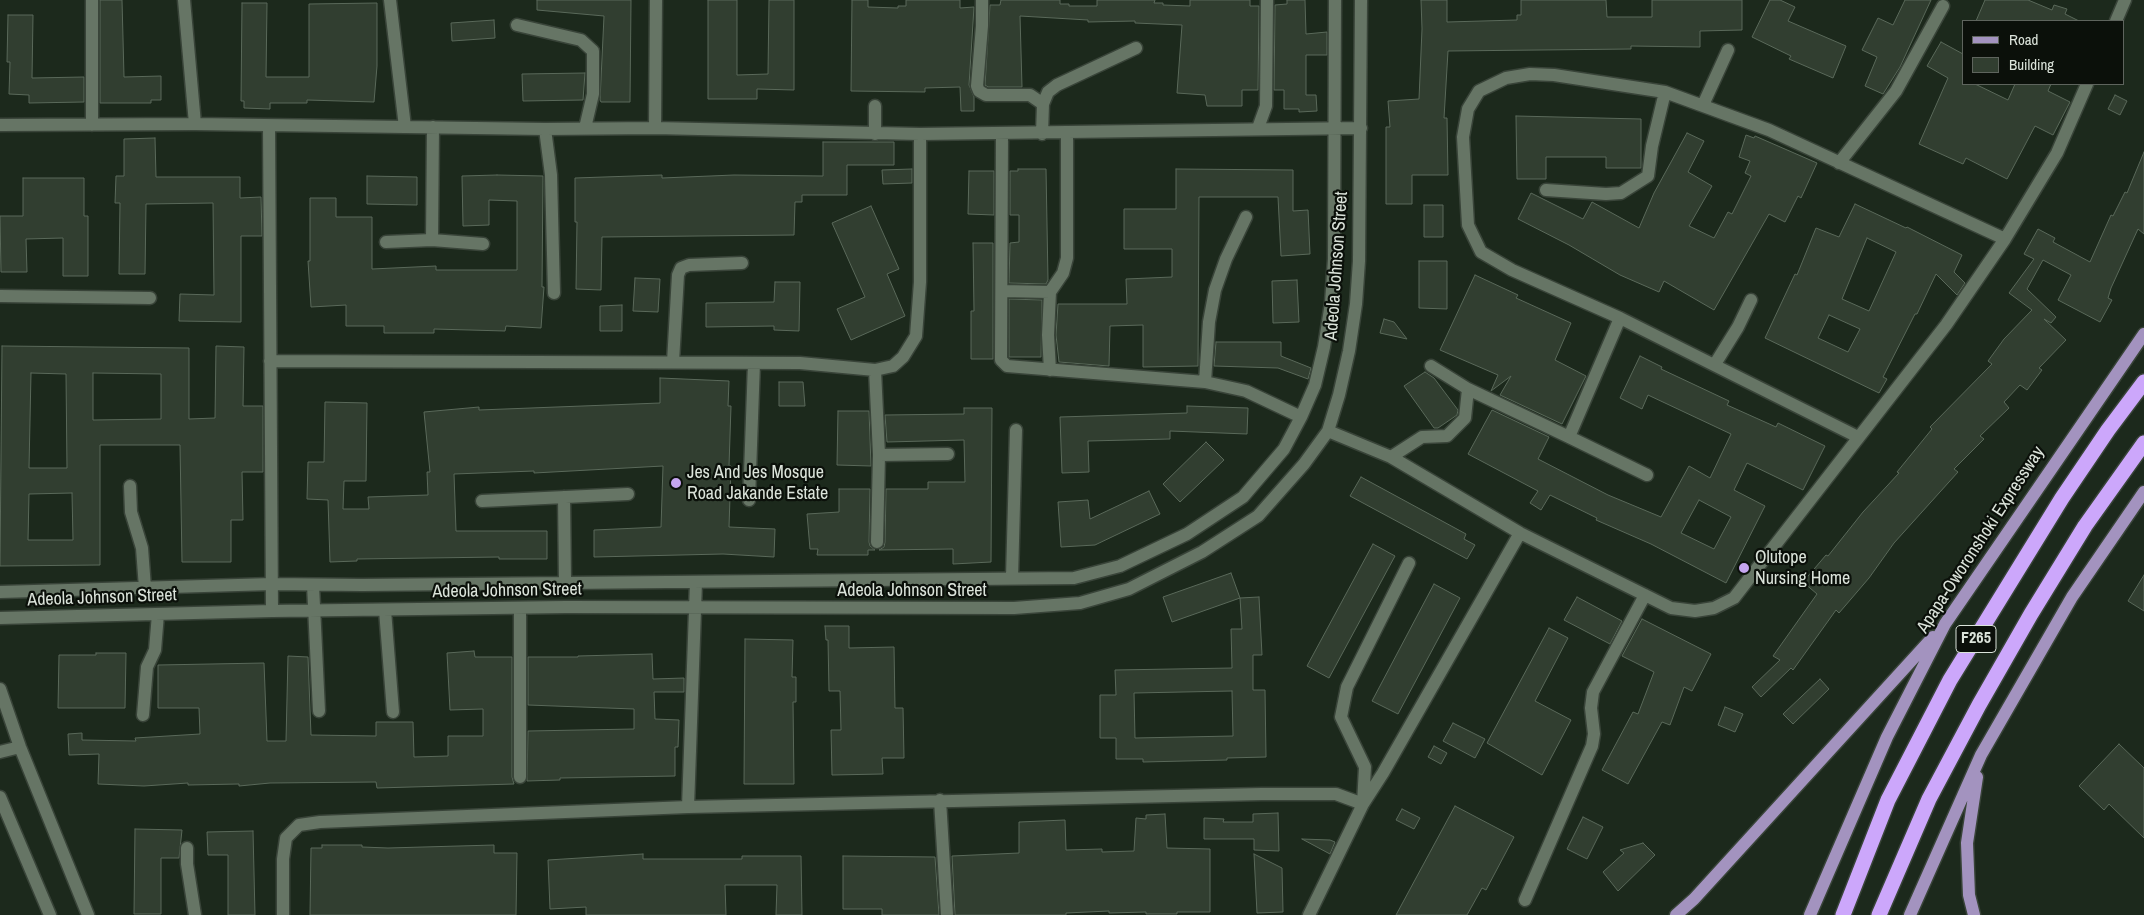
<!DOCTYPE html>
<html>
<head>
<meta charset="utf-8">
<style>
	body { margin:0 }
	#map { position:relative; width:2144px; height:915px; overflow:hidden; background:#1c291c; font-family:"Archivo Narrow",sans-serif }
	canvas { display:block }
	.legend { position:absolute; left:1962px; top:20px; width:162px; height:65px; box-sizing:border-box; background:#0b100a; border:1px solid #5e645d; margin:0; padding:6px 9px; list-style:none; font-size:15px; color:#dbe3da }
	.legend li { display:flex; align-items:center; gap:10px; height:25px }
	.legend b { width:25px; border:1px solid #5e645d }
</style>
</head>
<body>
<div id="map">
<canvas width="2144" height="915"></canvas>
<ul class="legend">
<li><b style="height:6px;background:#a393bf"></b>Road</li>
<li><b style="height:14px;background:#313e30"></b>Building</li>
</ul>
</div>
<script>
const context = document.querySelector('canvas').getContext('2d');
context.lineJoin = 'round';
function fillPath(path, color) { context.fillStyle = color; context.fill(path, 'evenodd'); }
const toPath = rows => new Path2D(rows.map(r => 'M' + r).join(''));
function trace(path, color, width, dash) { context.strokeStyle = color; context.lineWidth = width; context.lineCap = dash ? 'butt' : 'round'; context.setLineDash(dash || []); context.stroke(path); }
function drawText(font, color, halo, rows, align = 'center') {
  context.font = font + ' "Archivo Narrow",sans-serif'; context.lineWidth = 4.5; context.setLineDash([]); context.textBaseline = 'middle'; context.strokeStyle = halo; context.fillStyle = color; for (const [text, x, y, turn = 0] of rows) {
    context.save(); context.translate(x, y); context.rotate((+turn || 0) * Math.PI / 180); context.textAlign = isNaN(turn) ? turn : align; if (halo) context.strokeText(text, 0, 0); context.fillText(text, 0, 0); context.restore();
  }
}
const building = toPath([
	[100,0,122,0,124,77,161,76,161,100,151,100,151,103,100,103,100,0],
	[537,0,631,0,630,102,601,102,600,100,604,16,537,10,537,0],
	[708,0,737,0,737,75,768,74,769,0,794,0,794,90,757,89,757,99,708,99,708,0],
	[852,0,868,0,868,7,898,8,898,6,906,6,906,0,960,0,960,8,974,7,969,85,974,97,974,111,961,111,960,87,925,88,925,92,851,91,852,0],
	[1001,0,1060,0,1060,4,1069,4,1069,6,1097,6,1097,0,1155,0,1154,3,1163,3,1163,5,1190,6,1190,0,1250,0,1250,6,1259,6,1258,90,1242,90,1242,106,1207,106,1205,95,1177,93,1182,25,1135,23,1135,21,1088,22,1088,20,1020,16,1022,87,988,87,985,85,990,5,1000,5,1001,0],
	[1287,0,1305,0,1306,34,1327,32,1327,55,1306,55,1306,95,1316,95,1317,111,1299,112,1299,109,1284,109,1284,90,1274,90,1275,5,1287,4,1287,0],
	[1421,0,1447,0,1447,22,1517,20,1517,15,1521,15,1521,0,1606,0,1607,17,1652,17,1652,0,1742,0,1742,30,1700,31,1700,47,1631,46,1631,49,1448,51,1444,118,1447,118,1448,175,1412,175,1412,204,1386,204,1386,127,1390,127,1388,101,1419,99,1422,29,1421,0],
	[1770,0,1780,0,1795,7,1788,21,1846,46,1833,78,1789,59,1791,56,1752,37,1770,0],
	[1905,0,1931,0,1900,67,1883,94,1865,86,1877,57,1862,50,1878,18,1893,25,1905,0],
	[1985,0,2028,0,2052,10,2054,5,2067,9,2065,14,2079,21,1976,21,1985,0],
	[242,3,267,3,266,77,309,77,309,4,377,3,377,66,374,102,307,100,307,103,270,103,270,109,244,108,244,101,241,101,242,3],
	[8,15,33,15,32,78,84,77,84,102,29,103,29,95,9,94,10,62,7,62,8,15],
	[494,20,495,38,452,41,451,23,494,20],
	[1941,42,1963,54,1963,84,1975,84,2008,100,2015,84,2051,84,2048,91,2070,102,2053,135,2035,126,2007,179,1966,158,1963,164,1919,144,1948,78,1927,66,1941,42],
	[585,73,583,100,523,101,522,74,585,73],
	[2115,95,2127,101,2120,115,2108,109,2115,95],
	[1516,116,1641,119,1641,168,1606,168,1606,157,1546,157,1546,179,1517,179,1516,116],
	[1687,133,1704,141,1688,172,1712,186,1689,226,1714,238,1728,212,1732,214,1751,176,1745,173,1750,161,1739,157,1746,135,1754,138,1755,136,1817,163,1801,198,1798,196,1785,222,1769,214,1714,310,1664,281,1659,292,1620,275,1569,245,1518,219,1531,193,1583,219,1592,202,1639,228,1654,193,1687,133],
	[155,138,156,177,240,177,240,198,261,197,262,236,241,236,241,322,179,321,180,294,214,295,213,203,146,204,145,274,119,274,120,203,115,203,116,176,124,176,124,139,155,138],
	[823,142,894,142,894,165,847,165,847,195,802,195,802,202,795,202,794,235,602,237,601,290,576,289,577,222,575,222,575,178,662,175,662,178,734,175,823,176,823,142],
	[2144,152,2144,234,2138,229,2111,288,2108,298,2112,300,2100,322,2058,300,2071,275,2043,260,2027,289,2056,317,2051,323,2044,319,2066,340,2039,368,2042,370,2027,390,2020,385,2004,402,2009,408,1980,436,1984,439,1954,469,1958,472,1894,543,1869,578,1839,613,1836,610,1793,670,1791,668,1761,697,1752,687,1780,660,1773,656,1817,594,1803,582,1826,555,1828,556,1863,512,1899,473,1897,472,1932,429,1930,427,1992,364,1988,361,2004,339,2032,310,2009,293,2034,259,2024,254,2038,229,2055,238,2053,242,2090,262,2111,215,2113,216,2125,192,2127,193,2144,152],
	[912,169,912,183,883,184,882,170,912,169],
	[1018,169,1046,169,1048,280,1046,284,1009,283,1010,243,1019,242,1019,215,1010,215,1010,171,1018,171,1018,169],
	[1176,169,1293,170,1293,211,1308,210,1310,254,1281,256,1278,197,1199,197,1198,366,1143,367,1143,325,1110,326,1109,366,1059,362,1056,335,1058,304,1127,304,1126,279,1172,277,1172,249,1124,249,1124,209,1176,209,1176,169],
	[969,171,994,171,994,215,968,214,969,171],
	[497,175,543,176,542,287,544,287,541,328,506,326,505,331,434,329,434,333,384,333,384,326,346,326,346,305,311,307,308,261,310,261,310,198,336,198,336,217,372,217,372,269,436,266,436,270,517,270,517,201,489,200,489,225,463,226,462,176,497,175],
	[367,176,417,177,417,205,367,204,367,176],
	[23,178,84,178,84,216,88,216,88,276,63,276,63,238,26,239,27,272,1,272,0,216,23,216,23,178],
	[1855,204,1906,228,1907,227,1962,255,1954,272,1965,283,1957,295,1936,274,1917,314,1915,314,1883,377,1887,379,1879,393,1765,338,1795,274,1797,275,1816,228,1839,237,1855,204],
	[1867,238,1896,252,1869,311,1842,299,1867,238],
	[1829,315,1860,329,1848,352,1818,338,1829,315],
	[1424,205,1443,205,1443,237,1424,237,1424,205],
	[871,206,899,269,887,274,905,316,851,340,837,309,865,297,832,223,871,206],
	[973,243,993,243,993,359,971,359,971,311,974,311,973,243],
	[1419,261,1447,261,1447,309,1419,308,1419,261],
	[1475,275,1518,295,1516,298,1571,323,1555,360,1586,376,1562,424,1500,395,1511,376,1491,391,1498,375,1440,350,1475,275],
	[635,278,660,279,658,312,633,311,635,278],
	[1297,280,1299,322,1273,323,1272,281,1297,280],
	[775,282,800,282,799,331,774,330,774,326,706,327,706,303,774,302,775,282],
	[1009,299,1042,300,1041,357,1009,357,1009,299],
	[622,305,622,331,600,331,600,306,622,305],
	[1384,319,1394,322,1407,339,1380,333,1384,319],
	[1216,342,1281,342,1281,356,1311,368,1308,379,1278,368,1214,366,1216,342],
	[2,346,189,348,189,419,215,418,216,346,244,347,243,406,263,406,263,472,242,472,243,520,231,520,231,562,182,562,180,445,100,445,100,565,0,566,2,346],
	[31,373,66,374,67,468,29,468,31,373],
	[93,373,161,374,161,419,93,420,93,373],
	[72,493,73,540,28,540,29,494,72,493],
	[1640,356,1662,367,1661,369,1729,401,1727,405,1776,427,1778,423,1825,446,1803,490,1747,463,1734,490,1765,506,1726,583,1651,544,1596,520,1597,518,1550,495,1541,510,1530,503,1538,491,1468,454,1492,410,1549,437,1538,459,1608,495,1661,517,1689,466,1710,478,1731,434,1648,395,1642,409,1620,398,1640,356],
	[1699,500,1731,517,1714,549,1681,533,1699,500],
	[1425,372,1434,378,1458,410,1457,415,1438,428,1434,428,1404,386,1425,372],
	[660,378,729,381,728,406,731,406,729,466,731,466,729,527,775,529,774,557,723,554,594,557,594,530,661,527,663,466,534,473,534,471,454,474,456,531,547,531,547,559,499,559,499,557,357,559,357,561,330,562,328,500,307,499,308,462,324,462,325,402,367,403,366,481,344,481,343,509,369,509,368,497,428,495,427,472,430,472,424,412,479,407,479,410,660,403,660,378],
	[779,382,803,382,805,406,779,406,779,382],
	[1187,406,1248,408,1247,434,1170,431,1170,439,1088,441,1089,472,1062,473,1060,417,1187,413,1187,406],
	[964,408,992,408,991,562,953,564,953,549,879,550,884,547,885,542,886,489,928,489,928,482,965,482,964,440,887,442,885,415,964,414,964,408],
	[838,411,869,411,871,466,837,465,838,411],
	[1206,442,1224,460,1180,502,1163,484,1206,442],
	[1361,477,1466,534,1464,539,1475,545,1467,559,1350,496,1361,477],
	[839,489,870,489,869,542,870,546,875,550,868,550,868,555,817,555,818,549,810,549,807,514,839,512,839,489],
	[1149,491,1160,514,1095,545,1061,547,1058,502,1088,500,1090,519,1149,491],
	[1373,544,1395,556,1329,678,1307,666,1373,544],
	[1231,573,1240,598,1172,622,1163,597,1231,573],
	[2144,575,2144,611,2128,601,2144,575],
	[1434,584,1460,598,1398,714,1372,701,1434,584],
	[1259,597,1262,655,1253,655,1253,690,1265,690,1266,757,1227,758,1227,760,1143,762,1143,759,1116,759,1116,738,1100,738,1100,695,1116,695,1115,670,1232,668,1231,629,1242,629,1240,598,1259,597],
	[1232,691,1233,736,1135,738,1134,693,1232,691],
	[1577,597,1622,621,1610,644,1564,620,1577,597],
	[1642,619,1711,654,1692,691,1684,687,1670,725,1662,722,1628,784,1602,770,1633,712,1638,714,1654,672,1622,656,1642,619],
	[825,626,849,626,849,648,894,647,895,708,903,708,904,758,882,758,883,774,832,775,831,730,841,730,840,691,829,691,828,640,826,640,825,626],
	[1549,628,1568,638,1535,701,1571,720,1542,775,1487,743,1549,628],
	[745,639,793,640,792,677,796,677,796,702,793,702,794,784,744,784,745,639],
	[474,651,475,657,512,657,512,777,514,784,377,788,376,782,270,783,239,786,239,784,188,785,188,783,144,786,98,784,99,754,69,755,68,734,82,733,82,740,136,741,135,738,200,734,199,708,158,708,158,665,264,663,267,741,286,741,288,656,308,657,311,735,376,736,376,722,413,722,414,757,448,756,448,736,483,736,483,709,450,710,447,653,474,651],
	[96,653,126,653,125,708,58,708,59,655,96,655,96,653],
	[652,654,653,679,684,678,684,692,654,692,655,719,679,720,678,747,675,747,675,776,560,778,560,780,527,781,528,731,634,729,634,709,528,705,528,657,578,657,578,656,652,654],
	[1820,679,1829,689,1793,724,1783,714,1820,679],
	[1725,707,1743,714,1735,732,1718,725,1725,707],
	[1453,723,1485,739,1475,758,1443,741,1453,723],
	[2119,744,2144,768,2144,838,2109,804,2104,810,2079,786,2119,744],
	[1434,746,1447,753,1441,764,1428,757,1434,746],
	[1455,806,1514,837,1486,890,1482,888,1467,915,1396,915,1455,806],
	[1402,809,1420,818,1414,829,1396,820,1402,809],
	[1278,813,1279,851,1254,850,1254,839,1204,839,1204,818,1224,819,1223,822,1253,822,1253,814,1278,813],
	[1165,814,1167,848,1210,849,1210,912,1177,912,1177,914,1146,914,1146,912,1109,913,1109,911,1066,913,1066,915,955,915,952,856,1019,853,1019,822,1065,820,1066,850,1102,849,1102,852,1134,851,1136,818,1146,819,1146,815,1165,814],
	[1583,817,1603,827,1587,859,1567,849,1583,817],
	[135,829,182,830,179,858,161,858,161,914,134,914,135,829],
	[253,831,255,915,228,915,228,855,208,855,207,832,253,831],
	[1302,839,1330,840,1335,842,1330,854,1302,839],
	[1643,843,1655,855,1618,891,1603,872,1624,853,1620,850,1643,843],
	[322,845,362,845,362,847,388,848,494,845,494,853,517,853,516,915,310,915,311,848,322,848,322,845],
	[643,854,643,859,742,859,742,856,801,856,802,915,776,915,777,885,725,885,726,915,586,915,586,907,550,909,548,860,643,854],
	[1254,854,1282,868,1283,912,1257,913,1254,854],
	[843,856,935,857,939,915,882,915,882,909,843,909,843,856]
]);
fillPath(building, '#313e30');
trace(building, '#5a695a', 1);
const minor = toPath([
	[92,0,92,125],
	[184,0,195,124],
	[390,0,405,127],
	[982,0,982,26,977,86,979,91,986,95,1030,95,1043,104],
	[2116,21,2125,0],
	[517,25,581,40,593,51,593,94,585,128],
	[1703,105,1728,50],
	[875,106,875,134],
	[0,125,195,124,545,129,655,128,920,134,1361,128],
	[269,126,272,611],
	[655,128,656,0],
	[1258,128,1266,106,1267,0],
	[545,129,551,175,554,293],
	[1002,134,1001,360,1007,366,1205,382],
	[1042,134,1043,104,1048,92,1057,85,1136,48],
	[1839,163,1896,91,1943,6],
	[1546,190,1606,194,1621,193,1648,176,1652,146,1665,92],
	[1246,217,1226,259,1215,290,1209,322,1205,382,1246,391,1301,417],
	[432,240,433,127],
	[386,242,432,240,483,244],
	[1003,291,1050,292],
	[0,296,150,298],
	[1620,318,1569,437,1647,475],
	[270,361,800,363,875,370,893,366,903,357,916,336,920,282,920,134],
	[673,362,678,275,681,268,689,265,742,263],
	[1715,364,1738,327,1751,300],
	[1431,366,1468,389,1569,437],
	[875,370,879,455,877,542],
	[1050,370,1048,335,1050,292,1063,273,1067,258,1067,133],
	[1328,431,1391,457,1520,533,1671,608,1695,611,1714,608,1734,598,1946,325,2005,239,2057,153,2087,84],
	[1858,437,1620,318,1512,270,1481,252,1468,225,1463,137,1468,109,1479,91,1506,78,1530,74,1554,75,1665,92,1769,130,2005,239],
	[879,455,948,454],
	[1391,457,1422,437,1447,436,1465,418,1468,389],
	[130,486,131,512,142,548,145,588],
	[564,497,565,582],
	[749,500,754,363],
	[482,501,628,494],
	[1012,578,1016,430],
	[313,585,319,711],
	[0,592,272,584,362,585,1074,578,1120,566,1187,534,1243,497,1284,449,1301,417,1315,385,1324,347,1331,303,1334,259,1335,0],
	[520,608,520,777],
	[385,610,393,712],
	[0,618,272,611,566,607,1014,608,1080,603,1129,589,1202,552,1258,516,1304,464,1328,431,1339,395,1349,351,1356,304,1359,261,1361,0],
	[0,689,20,747,88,915],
	[143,715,147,667,155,650,158,614],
	[0,752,20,747],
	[0,797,50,915],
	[940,800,947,915],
	[688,807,696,582],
	[187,848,187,864,195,915],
	[1525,900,1592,746,1594,734,1591,708,1593,692,1645,595],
	[283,915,283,859,286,838,299,825,320,822,688,807,1262,794,1336,794,1363,804,1365,767,1341,717,1347,687,1409,563],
	[1309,915,1363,804,1383,773,1520,533]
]);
const major = toPath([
	[1676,915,1694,899,1933,637],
	[1810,915,1887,737,1945,624,2144,334],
	[1910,915,1981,755,2072,597,2144,492],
	[1974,915,1969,895,1967,843,1977,777]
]);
const highway = toPath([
	[1843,915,1888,800,1950,680,2062,498,2108,430,2144,382],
	[1879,915,1929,799,1979,705,2031,614,2085,526,2144,443]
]);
trace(minor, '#394439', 15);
trace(major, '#394439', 15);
trace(highway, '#394439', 18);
trace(minor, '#667565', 12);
trace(major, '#a393bf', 12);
trace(highway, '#cca7fb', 15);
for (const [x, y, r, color] of [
	[676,483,6,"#c6a6f0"],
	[1744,568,6,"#c6a6f0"]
]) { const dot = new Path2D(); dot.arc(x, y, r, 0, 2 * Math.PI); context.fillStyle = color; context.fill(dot); trace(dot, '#0b100a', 2); }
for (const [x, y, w] of [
	[1976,639,40]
]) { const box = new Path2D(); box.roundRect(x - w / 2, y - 13.5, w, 27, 4); context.fillStyle = '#0b100a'; context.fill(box); trace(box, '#dbe3da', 1); }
drawText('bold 16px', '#dbe3da', null, [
	["F265",1976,639]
]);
drawText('18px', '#dbe3da', '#0b100a', [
	["Adeola Johnson Street",1337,266,-86],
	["Apapa-Oworonshoki Expressway",1981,540,-57],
	["Adeola Johnson Street",507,591,-1],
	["Adeola Johnson Street",912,591],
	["Adeola Johnson Street",102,598,-2]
]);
drawText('18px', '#dbe3da', '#0b100a', [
	["Jes And Jes Mosque",687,473],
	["Road Jakande Estate",687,494],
	["Olutope",1755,558],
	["Nursing Home",1755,579]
], 'left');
</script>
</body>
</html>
